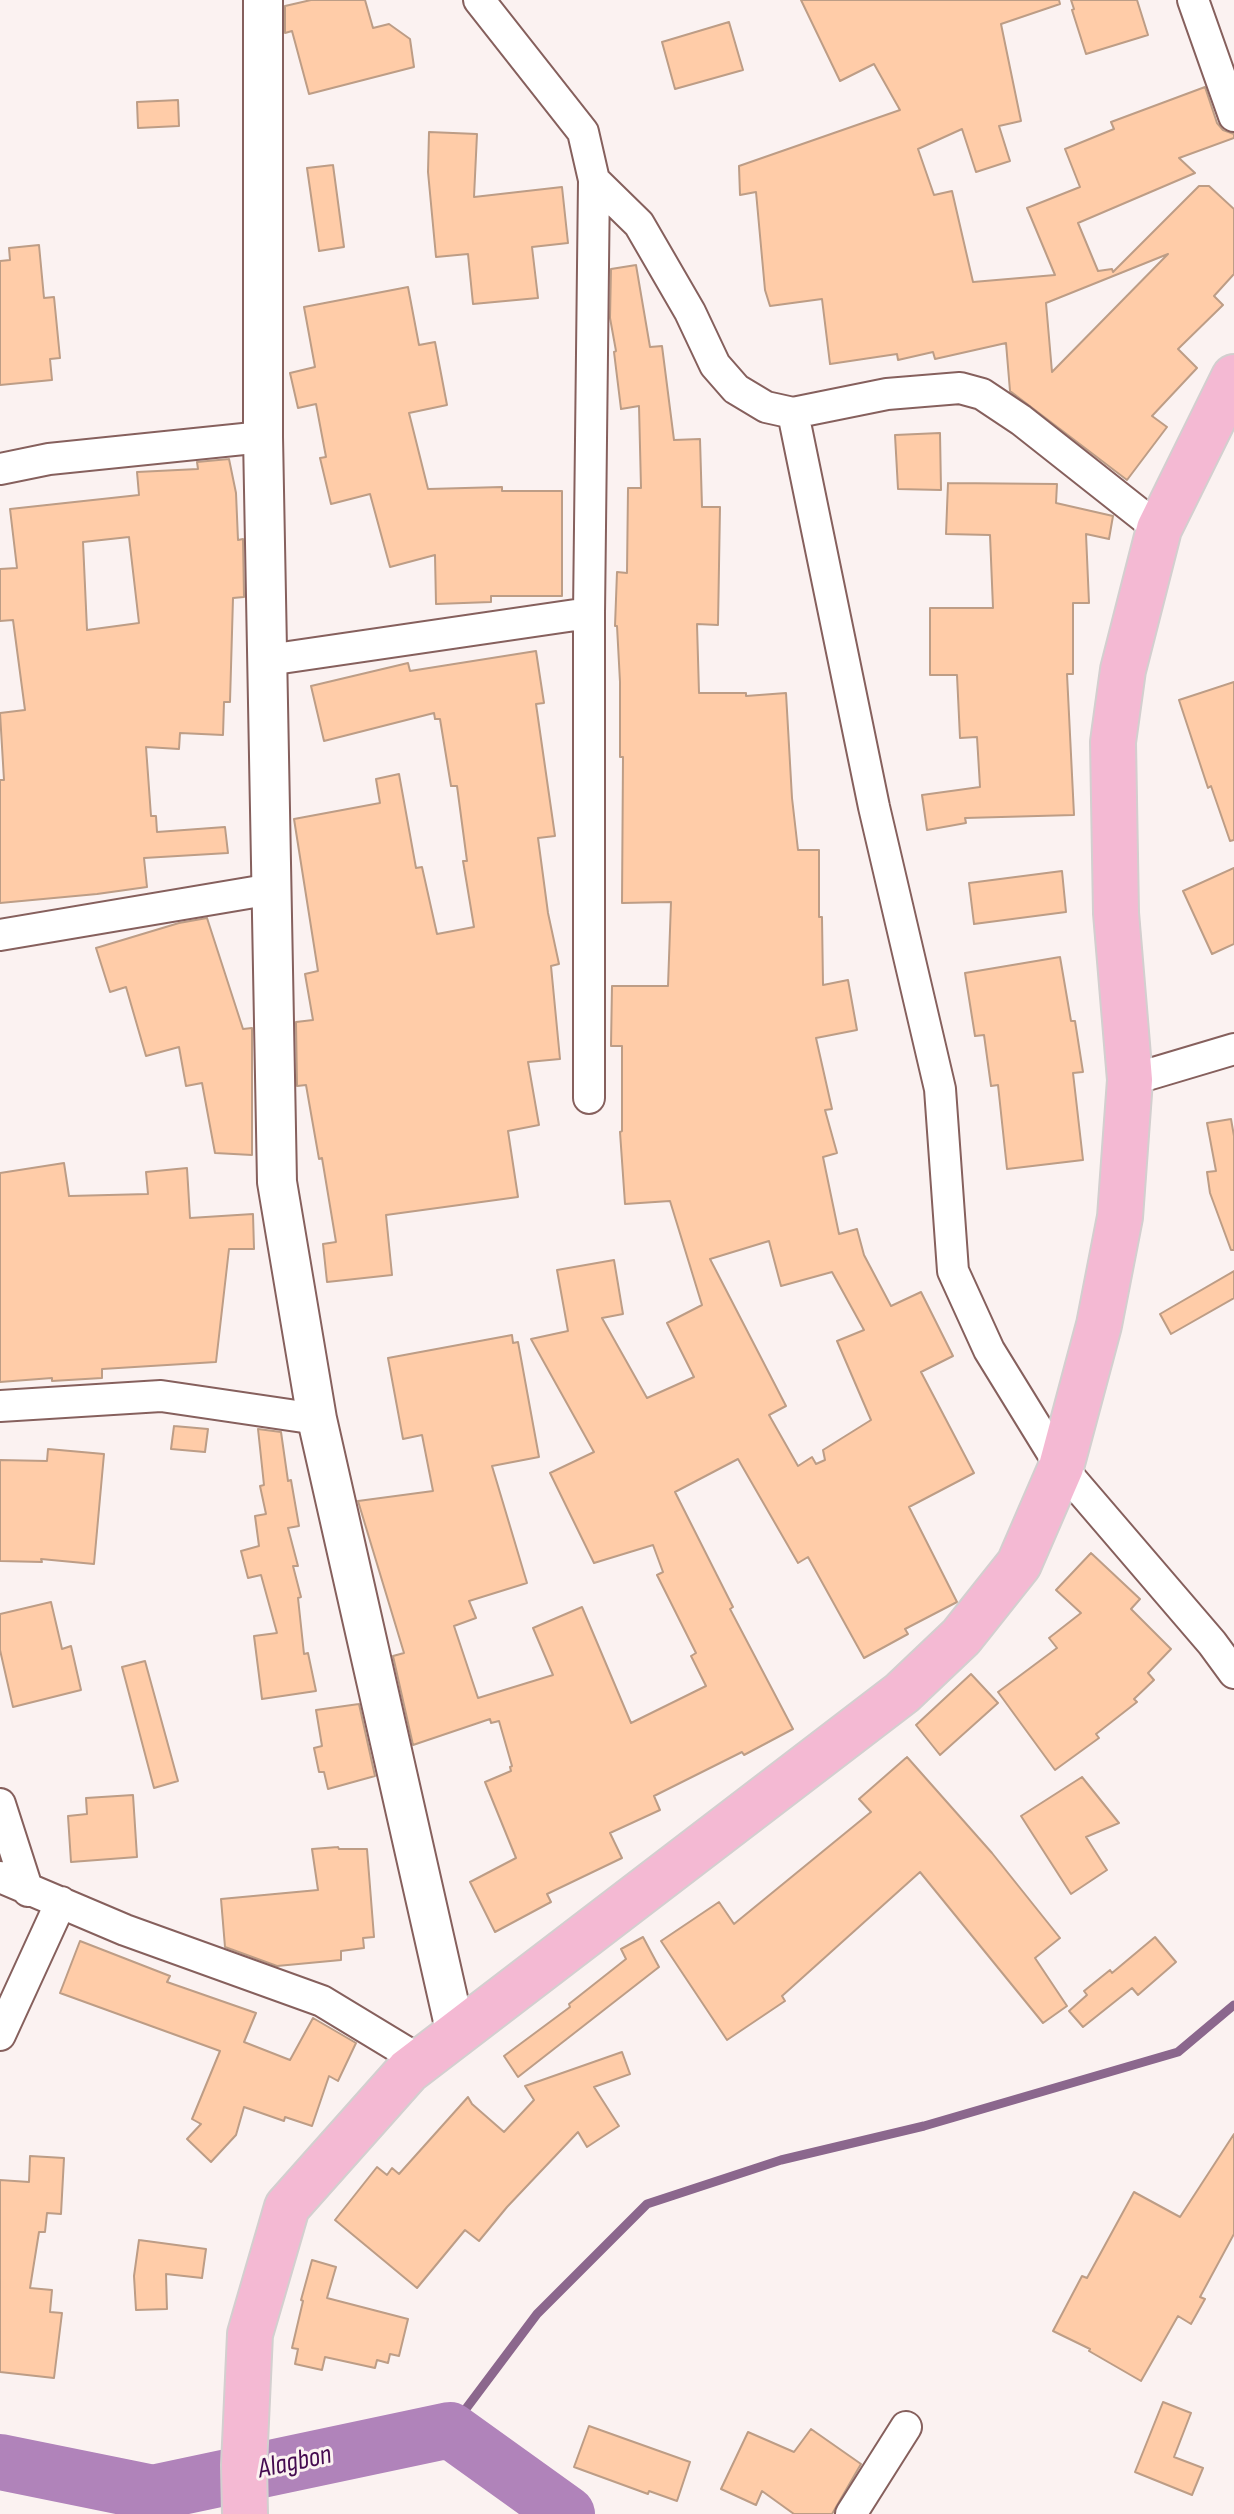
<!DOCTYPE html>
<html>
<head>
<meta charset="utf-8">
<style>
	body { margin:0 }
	canvas { display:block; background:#fbf2f1 }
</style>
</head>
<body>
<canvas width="1234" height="2514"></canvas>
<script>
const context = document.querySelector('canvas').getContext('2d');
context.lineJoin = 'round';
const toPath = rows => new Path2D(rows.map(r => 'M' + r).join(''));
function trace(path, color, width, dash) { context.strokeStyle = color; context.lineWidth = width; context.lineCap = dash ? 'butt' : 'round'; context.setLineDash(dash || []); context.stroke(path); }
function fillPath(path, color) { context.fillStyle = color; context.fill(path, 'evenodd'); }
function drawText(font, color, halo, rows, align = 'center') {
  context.font = font + ' "Sofia Sans Condensed",sans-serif'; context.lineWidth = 6; context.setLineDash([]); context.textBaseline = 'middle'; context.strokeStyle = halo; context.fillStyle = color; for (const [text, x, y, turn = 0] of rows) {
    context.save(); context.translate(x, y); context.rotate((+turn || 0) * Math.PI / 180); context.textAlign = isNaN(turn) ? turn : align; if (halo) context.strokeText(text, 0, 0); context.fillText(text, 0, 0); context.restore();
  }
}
trace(toPath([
	[450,2430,537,2314,647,2204,781,2160,924,2126,1178,2052,1234,2005]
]), '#8b678d', 9);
trace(toPath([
	[0,2462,153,2493,450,2430,567,2514]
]), '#b083ba', 56);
const building = toPath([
	[311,0,365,0,373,28,389,24,410,39,414,67,309,94,292,31,285,33,285,6,311,0],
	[801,0,1059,0,1060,4,1001,24,1021,121,999,126,1010,161,976,172,962,129,918,149,934,195,952,191,973,282,1055,275,1027,208,1080,187,1065,149,1114,129,1111,122,1205,87,1217,123,1223,130,1234,134,1234,138,1179,158,1195,173,1078,223,1098,271,1112,269,1113,272,1199,186,1209,186,1234,209,1234,274,1214,296,1223,305,1178,349,1197,368,1152,416,1167,427,1127,480,1010,391,1006,343,935,359,933,352,898,360,897,354,830,364,822,299,770,306,765,290,756,192,740,195,739,166,900,110,874,64,840,81,801,0],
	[1168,254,1052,372,1046,303,1168,254],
	[1071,0,1137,0,1148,35,1086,54,1072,10,1074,9,1071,0],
	[729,22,743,70,675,89,662,42,729,22],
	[178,100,179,126,138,128,137,102,178,100],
	[429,132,477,134,474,197,562,187,568,243,532,247,538,298,473,304,468,254,436,257,428,172,429,132],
	[333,165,344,247,319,251,307,168,333,165],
	[39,245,44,298,54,297,60,358,50,359,52,380,0,385,0,261,10,260,9,248,39,245],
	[636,265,650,347,662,346,674,440,700,439,702,507,720,507,718,625,697,624,699,693,746,693,746,696,786,693,792,798,798,850,819,850,819,917,822,917,823,985,848,980,857,1030,816,1038,832,1109,825,1110,837,1153,823,1157,839,1234,857,1229,864,1255,891,1306,921,1292,953,1356,921,1372,974,1473,909,1507,957,1602,905,1629,908,1634,864,1658,808,1557,798,1563,738,1459,675,1492,733,1607,730,1609,793,1729,744,1755,742,1752,654,1796,660,1810,610,1833,622,1858,547,1894,551,1902,495,1932,470,1882,516,1858,485,1782,511,1771,510,1767,512,1766,499,1721,491,1723,490,1719,413,1745,393,1656,404,1653,358,1501,433,1491,422,1435,403,1439,388,1358,512,1335,513,1343,518,1342,539,1457,492,1466,527,1583,469,1601,476,1618,454,1626,478,1698,553,1675,533,1628,582,1607,631,1723,706,1686,691,1656,696,1653,657,1575,663,1572,653,1545,594,1563,550,1473,594,1452,531,1339,568,1331,557,1270,614,1260,623,1314,602,1318,647,1398,694,1377,667,1323,702,1305,670,1201,625,1204,620,1132,622,1131,622,1046,611,1046,612,986,668,986,671,902,622,903,623,757,620,757,620,682,617,626,615,626,617,572,627,573,628,488,641,488,639,406,621,409,614,352,616,351,610,318,611,269,636,265],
	[769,1241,781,1286,832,1272,864,1330,837,1341,871,1420,823,1450,825,1460,816,1464,812,1457,798,1466,769,1415,786,1406,710,1259,769,1241],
	[408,287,419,345,435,342,447,405,409,413,428,489,502,487,502,491,562,491,562,596,491,596,491,602,436,604,435,555,390,567,370,494,331,504,320,458,326,457,316,404,298,408,290,373,315,367,304,307,408,287],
	[940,433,941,490,898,489,895,435,940,433],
	[229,459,236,493,238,540,243,539,244,597,233,598,230,702,224,702,223,735,180,733,179,749,146,747,151,816,156,816,157,832,225,827,228,853,144,858,147,887,97,894,0,903,0,780,4,780,0,713,25,710,13,620,0,621,0,569,17,568,10,509,139,495,137,472,198,469,197,462,229,459],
	[129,537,139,623,87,630,83,542,129,537],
	[948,483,1057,484,1056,503,1113,516,1109,539,1086,534,1089,603,1073,603,1073,674,1067,674,1074,815,965,818,966,823,927,830,922,795,980,787,977,737,960,738,957,675,930,675,930,608,993,608,990,535,946,534,948,483],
	[536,651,544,703,536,704,555,836,538,838,548,913,559,964,551,966,560,1059,528,1062,539,1125,508,1131,518,1197,386,1215,392,1275,327,1282,323,1244,336,1242,322,1158,319,1159,306,1085,297,1086,296,1022,313,1020,305,974,318,971,294,819,380,803,376,779,399,774,416,868,422,867,437,934,474,927,463,861,467,861,457,786,451,786,440,719,435,719,434,713,324,741,311,686,408,663,410,671,536,651],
	[1234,682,1234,840,1230,841,1211,786,1208,788,1179,700,1234,682],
	[1234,868,1234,944,1212,954,1183,891,1234,868],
	[1062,871,1066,912,974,924,969,883,1062,871],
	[207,918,243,1029,252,1028,252,1155,215,1153,202,1083,186,1086,179,1047,146,1056,126,987,110,992,96,948,179,923,207,918],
	[1060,957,1071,1021,1075,1021,1083,1072,1073,1073,1083,1160,1007,1169,998,1085,991,1086,984,1035,975,1036,965,973,1060,957],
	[1231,1119,1234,1136,1234,1250,1231,1250,1210,1193,1207,1172,1216,1171,1207,1123,1231,1119],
	[64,1163,69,1196,148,1194,146,1172,187,1168,190,1218,253,1214,254,1249,229,1249,216,1362,102,1369,102,1378,52,1381,52,1378,0,1382,0,1173,64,1163],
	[1234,1271,1234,1298,1171,1334,1160,1314,1234,1271],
	[174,1426,208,1429,205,1452,171,1449,174,1426],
	[258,1429,281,1432,288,1481,291,1480,299,1526,288,1528,298,1566,293,1566,301,1597,298,1598,304,1654,308,1653,316,1691,262,1699,254,1636,277,1633,261,1575,248,1578,241,1551,259,1546,255,1516,266,1514,260,1486,264,1485,258,1429],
	[48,1449,104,1454,94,1564,41,1559,42,1562,0,1561,0,1460,47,1461,48,1449],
	[1091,1553,1140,1599,1131,1609,1171,1649,1148,1673,1154,1680,1134,1699,1137,1702,1096,1734,1099,1738,1055,1770,998,1692,1057,1648,1049,1638,1081,1613,1056,1590,1091,1553],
	[51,1602,62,1649,71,1646,81,1690,13,1707,0,1650,0,1614,51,1602],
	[145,1661,178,1781,154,1788,122,1667,145,1661],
	[971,1674,998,1703,940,1755,916,1725,971,1674],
	[359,1704,375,1776,328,1789,324,1772,319,1772,314,1748,322,1746,316,1710,359,1704],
	[907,1757,992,1853,1060,1938,1035,1958,1067,2006,1043,2023,920,1872,782,1996,785,2001,727,2040,661,1941,719,1902,734,1924,871,1812,859,1799,907,1757],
	[1082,1777,1119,1823,1086,1837,1107,1870,1071,1894,1021,1816,1082,1777],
	[133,1795,137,1857,71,1862,68,1816,87,1814,86,1798,133,1795],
	[338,1847,339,1849,367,1849,374,1937,363,1938,364,1948,341,1951,341,1960,277,1966,225,1947,221,1899,318,1890,312,1849,338,1847],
	[643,1937,659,1967,518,2077,504,2056,570,2007,569,2004,626,1959,621,1949,643,1937],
	[1155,1937,1176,1962,1138,1995,1132,1988,1083,2027,1069,2011,1087,1995,1084,1991,1110,1970,1112,1973,1155,1937],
	[80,1941,170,1976,167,1982,256,2013,244,2042,290,2060,313,2018,356,2043,338,2081,329,2076,312,2126,285,2117,284,2121,244,2107,236,2135,211,2162,187,2139,201,2124,192,2119,220,2051,60,1993,80,1941],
	[622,2052,630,2074,594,2087,619,2126,587,2147,578,2132,507,2207,479,2241,465,2230,417,2288,335,2220,377,2167,387,2175,392,2168,399,2174,468,2097,472,2104,504,2132,534,2100,525,2086,622,2052],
	[1234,2134,1234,2234,1200,2297,1205,2299,1191,2324,1178,2316,1141,2381,1089,2351,1090,2349,1053,2331,1082,2276,1087,2278,1134,2192,1180,2217,1234,2134],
	[30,2156,64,2158,61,2214,47,2213,45,2232,39,2232,30,2288,52,2290,50,2312,62,2313,54,2378,0,2372,0,2180,29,2182,30,2156],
	[139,2240,206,2249,202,2278,166,2274,167,2309,136,2310,134,2276,139,2240],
	[312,2260,336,2267,327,2298,408,2319,399,2356,390,2354,388,2363,377,2360,375,2368,325,2357,322,2370,295,2364,298,2349,292,2348,303,2301,301,2300,312,2260],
	[1163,2402,1191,2413,1174,2457,1203,2468,1192,2495,1135,2472,1163,2402],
	[589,2426,690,2462,677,2501,649,2491,648,2494,574,2467,589,2426],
	[811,2429,861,2464,832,2514,794,2514,762,2491,756,2505,721,2489,748,2432,794,2452,811,2429]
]);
fillPath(building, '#ffcca8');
trace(building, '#bd9d86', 2);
const minor = toPath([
	[479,0,583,132,594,180,589,613,589,1098],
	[1193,0,1234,116],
	[594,180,639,224,690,312,715,365,736,389,766,407,793,413,887,394,960,388,982,394,1021,420,1159,529],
	[793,413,874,807,940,1089,953,1271,989,1350,1061,1467,1212,1643,1234,1673],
	[0,469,49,459,263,437],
	[268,660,589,613],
	[0,935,272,889],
	[1130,1080,1234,1049],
	[0,1406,161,1396,317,1419],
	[0,1804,28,1891],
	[0,1877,125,1930,322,2001,421,2061],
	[0,2035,61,1902],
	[851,2514,906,2427]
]);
const tertiary = toPath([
	[263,0,263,437,277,1182,317,1419,456,2034]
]);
const primary = toPath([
	[245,2514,244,2465,250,2334,287,2207,408,2071,902,1693,961,1637,1019,1564,1061,1467,1099,1325,1120,1217,1130,1080,1116,913,1113,742,1123,670,1159,529,1234,377]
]);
trace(minor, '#86605d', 34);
trace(tertiary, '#86605d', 42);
trace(primary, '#d3cfcf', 48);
trace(minor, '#fff', 30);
trace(tertiary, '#fff', 38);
trace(primary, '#f4b9d3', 44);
drawText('italic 28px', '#440a4f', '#fbf2f1', [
	["Alagbon",295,2463,-12]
]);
</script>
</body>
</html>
